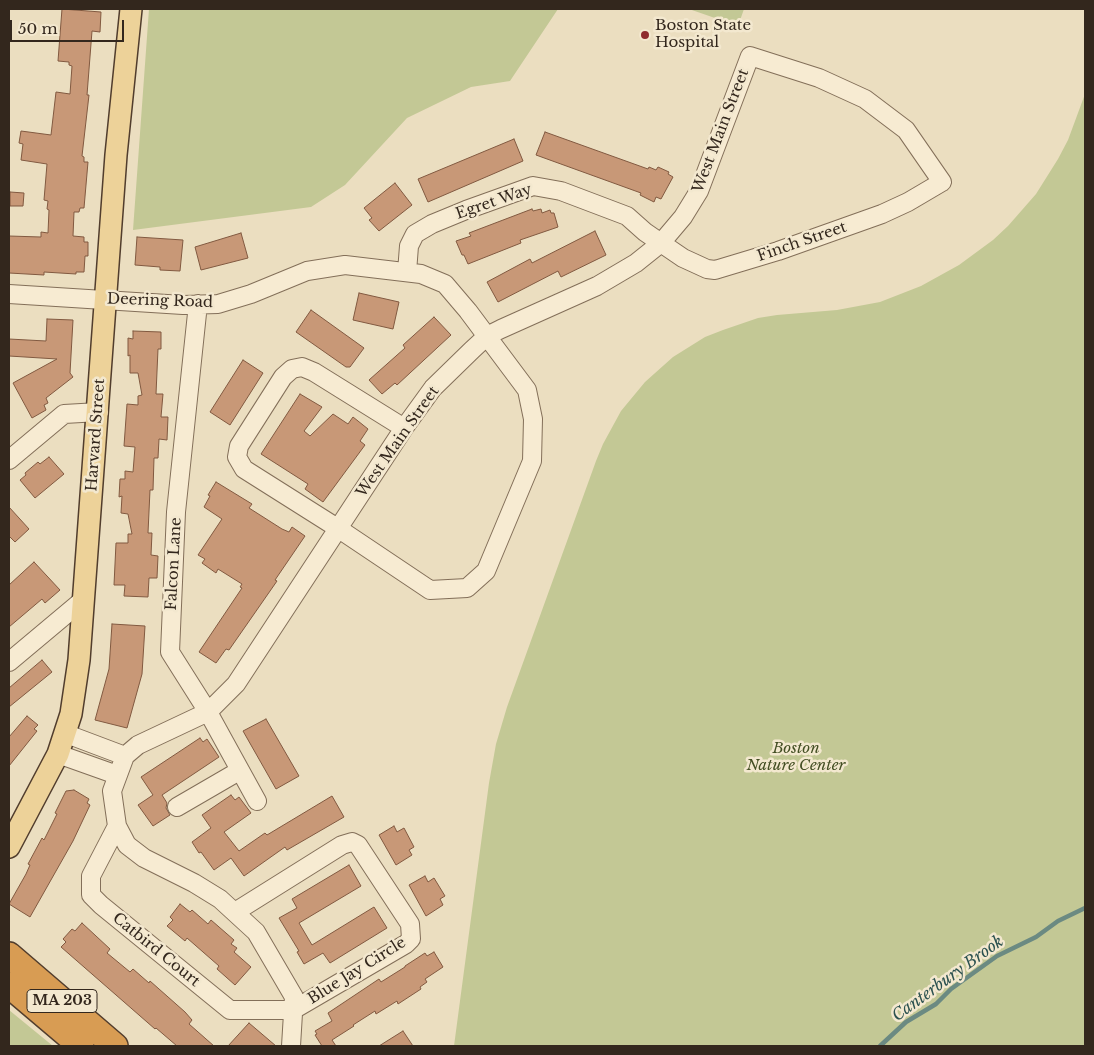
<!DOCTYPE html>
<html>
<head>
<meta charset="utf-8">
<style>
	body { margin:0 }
	#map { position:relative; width:1094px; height:1055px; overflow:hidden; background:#ebdec0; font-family:"Libre Baskerville",serif }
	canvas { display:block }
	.frame { position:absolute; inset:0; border:10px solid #33271d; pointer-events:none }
	.scale { position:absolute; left:10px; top:20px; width:114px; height:22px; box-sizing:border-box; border:2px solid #33271d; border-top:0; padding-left:6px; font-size:15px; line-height:18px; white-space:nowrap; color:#33271d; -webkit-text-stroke:4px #f3e8cf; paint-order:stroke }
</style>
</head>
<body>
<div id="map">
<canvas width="1094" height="1055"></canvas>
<div class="frame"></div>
<div class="scale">50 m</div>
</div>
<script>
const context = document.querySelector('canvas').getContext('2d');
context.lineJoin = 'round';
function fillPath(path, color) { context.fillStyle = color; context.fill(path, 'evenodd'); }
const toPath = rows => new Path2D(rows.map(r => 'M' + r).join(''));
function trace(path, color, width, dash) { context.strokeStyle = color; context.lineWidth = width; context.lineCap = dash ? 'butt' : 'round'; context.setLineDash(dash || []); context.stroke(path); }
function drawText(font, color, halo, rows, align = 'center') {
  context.font = font + ' "Libre Baskerville",serif'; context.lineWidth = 5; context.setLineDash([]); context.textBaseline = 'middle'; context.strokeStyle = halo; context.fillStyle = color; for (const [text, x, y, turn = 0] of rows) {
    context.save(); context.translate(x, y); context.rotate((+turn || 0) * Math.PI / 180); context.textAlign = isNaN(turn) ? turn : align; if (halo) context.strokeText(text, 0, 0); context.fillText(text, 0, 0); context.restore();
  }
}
fillPath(toPath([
	[149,9,558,9,510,81,471,87,407,118,345,185,311,207,133,230],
	[689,9,744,9,738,26],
	[1085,94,1085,1046,454,1046,489,783,496,744,507,707,596,461,603,444,621,411,645,382,673,357,705,337,723,330,758,318,777,315,837,310,880,302,921,286,959,265,993,240,1008,226,1036,194,1058,159,1068,140],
	[9,1010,53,1046,9,1046]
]), '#c3c895');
trace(toPath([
	[880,1046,906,1022,936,1004,951,989,997,956,1036,937,1058,921,1085,908]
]), '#6b8a82', 4.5);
const building = toPath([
	[62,9,101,12,100,32,92,31,87,95,89,95,82,156,84,157,84,162,88,162,84,208,80,208,79,212,74,212,73,236,84,237,84,242,88,242,88,256,85,256,84,272,76,272,76,274,44,272,44,275,9,273,9,236,41,237,41,232,48,233,49,210,47,209,48,201,44,200,47,164,21,160,23,144,19,143,21,131,51,135,56,92,70,94,72,66,69,65,69,62,58,61,62,9],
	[545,132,648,169,649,167,656,170,658,167,669,172,668,174,673,177,661,199,656,197,654,202,640,195,641,193,536,155,545,132],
	[514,139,523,161,428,202,418,179,514,139],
	[395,183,412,205,379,231,369,220,372,218,364,208,395,183],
	[10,192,24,193,23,206,10,206,10,192],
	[532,209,533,211,541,209,542,213,550,210,551,213,554,213,558,227,520,240,521,243,468,264,464,255,462,255,456,241,471,236,469,233,532,209],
	[595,231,606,255,561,277,558,271,498,302,487,282,530,259,532,263,595,231],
	[241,233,248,258,201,270,195,247,241,233],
	[137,237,183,240,180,271,160,270,160,267,135,265,137,237],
	[359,293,399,302,393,329,353,320,359,293],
	[311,310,364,348,350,367,346,367,296,332,311,310],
	[434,317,451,335,397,385,395,383,382,394,369,380,405,348,403,345,434,317],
	[47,319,73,320,70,373,73,377,46,398,48,403,44,405,46,410,32,418,13,383,57,359,9,356,9,339,46,341,47,319],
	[133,331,161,332,161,349,158,349,156,394,163,394,161,417,168,417,167,440,159,439,158,458,154,458,153,490,150,490,148,533,152,533,151,555,158,556,157,578,149,578,148,597,124,596,125,585,114,585,116,543,128,543,128,534,132,534,128,514,121,513,122,496,119,497,120,479,125,479,125,471,133,472,135,447,124,446,127,404,138,405,138,396,142,395,138,373,130,373,130,355,128,356,128,338,133,339,133,331],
	[243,360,263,373,230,425,210,412,243,360],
	[300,394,322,407,304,431,310,436,333,414,348,424,353,417,368,429,360,441,365,445,323,502,305,489,308,484,261,454,300,394],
	[49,457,64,474,35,498,20,480,26,475,25,473,38,462,40,464,49,457],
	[216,482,252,504,249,508,282,529,289,532,292,527,305,536,275,580,277,581,229,650,226,649,216,663,199,652,242,588,240,587,242,584,218,569,216,573,202,563,205,559,198,555,222,519,204,507,210,496,208,495,216,482],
	[9,507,29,529,15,542,9,536,9,507],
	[34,562,60,590,45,603,42,599,9,627,9,585,34,562],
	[112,624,145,626,142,674,127,728,95,720,109,669,112,624],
	[42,660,52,672,9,707,9,688,42,660],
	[27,716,38,725,34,729,37,731,9,766,9,737,27,716],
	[266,719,299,776,276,789,243,731,266,719],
	[200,738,203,742,207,739,219,757,162,795,167,803,166,808,170,815,153,826,138,805,153,795,141,777,200,738],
	[74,790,89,799,87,803,90,805,73,841,30,917,9,904,26,874,30,865,28,864,42,838,44,840,57,814,55,813,66,791,74,790],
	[231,795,235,800,239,797,251,813,224,832,239,851,265,833,267,835,332,796,344,817,287,850,285,847,244,876,231,858,214,870,201,852,199,853,192,842,211,828,202,815,231,795],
	[394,826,397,832,404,828,414,847,409,850,412,855,396,865,379,835,394,826],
	[349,865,361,886,299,923,312,945,374,907,387,928,330,963,323,953,304,964,297,952,299,951,279,918,297,908,292,899,349,865],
	[425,876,428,882,434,878,445,896,440,899,443,905,426,916,409,885,425,876],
	[180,904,190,912,192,910,208,924,211,920,234,940,231,944,237,948,234,952,251,967,235,985,217,969,219,966,187,938,185,941,167,926,173,920,170,917,180,904],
	[82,923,110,949,107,953,130,972,133,969,149,983,150,981,185,1012,192,1020,189,1024,214,1046,177,1046,156,1028,155,1029,61,947,66,942,63,939,72,929,75,931,82,923],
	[434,952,443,967,425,979,427,982,420,987,421,989,398,1004,397,1001,376,1014,375,1011,353,1025,354,1026,332,1040,336,1046,322,1046,315,1035,317,1034,315,1031,332,1021,328,1013,379,979,381,982,405,967,405,966,425,953,427,956,434,952],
	[249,1023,276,1046,228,1046,249,1023],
	[403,1031,413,1046,379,1046,403,1031]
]);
fillPath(building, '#c89877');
trace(building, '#815940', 1);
const minor = toPath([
	[9,294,183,305,218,304,251,294,307,271,345,265,421,274,445,284,468,311,527,390,533,419,532,461,486,571,467,588,430,590,339,529,244,469,237,457,239,446,283,377,292,369,302,367,314,372,404,428],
	[198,304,176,512,170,652,208,712,257,801],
	[9,460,64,414,99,412],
	[9,662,83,600],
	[64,733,125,756],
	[58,754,117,775],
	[177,807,239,771],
	[117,826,91,876,91,895,101,905,230,1010,293,1010,406,944,411,939,410,924,358,845,352,842,342,845,235,912],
	[291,1046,294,997,256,932,220,899,194,883,144,858,127,845,117,826,112,791,125,756,138,745,208,712,236,684,404,428,433,388,472,350,487,336,501,329,597,286,636,263,661,243,683,217,699,191,750,56,819,78,865,99,906,130,942,182,908,202,882,214,778,251,715,270,707,269,683,258,661,243,645,232,627,216,561,191,533,186,466,210,432,224,415,234,409,246,407,272]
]);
const major = toPath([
	[9,847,58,754,71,714,79,660,116,155,131,9]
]);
const highway = toPath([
	[9,955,115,1046],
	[9,985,81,1046]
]);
trace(minor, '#836f59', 20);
trace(major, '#513d2d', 24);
trace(highway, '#513d2d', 28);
trace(minor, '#f7ebd2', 18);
trace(major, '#edd299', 21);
trace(highway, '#d89c53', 25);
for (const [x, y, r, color] of [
	[645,35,5,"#8f2c2e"]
]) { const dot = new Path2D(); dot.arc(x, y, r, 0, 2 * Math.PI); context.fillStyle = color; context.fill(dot); trace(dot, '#f3e8cf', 2); }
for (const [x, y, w] of [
	[62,1001,70]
]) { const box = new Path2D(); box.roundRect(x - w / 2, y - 11.5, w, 23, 4); context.fillStyle = '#f3e8cf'; context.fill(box); trace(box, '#33271d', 1); }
drawText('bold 14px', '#33271d', null, [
	["MA 203",62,1001]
]);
drawText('15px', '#33271d', '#f3e8cf', [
	["Boston State",655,26],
	["Hospital",655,43]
], 'left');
drawText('15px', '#33271d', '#f3e8cf', [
	["West Main Street",721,131,-69],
	["Egret Way",494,202,-19],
	["Finch Street",802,242,-19],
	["Deering Road",160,301,2],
	["Harvard Street",96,435,-86],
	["West Main Street",398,442,-55],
	["Falcon Lane",174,564,-87],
	["Catbird Court",156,950,39],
	["Blue Jay Circle",357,971,-32]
]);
drawText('italic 15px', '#444f24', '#f3e8cf', [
	["Boston",796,749],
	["Nature Center",796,766]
]);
drawText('italic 16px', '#2c5250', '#f3e8cf', [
	["Canterbury Brook",948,979,-36]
]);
</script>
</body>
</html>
